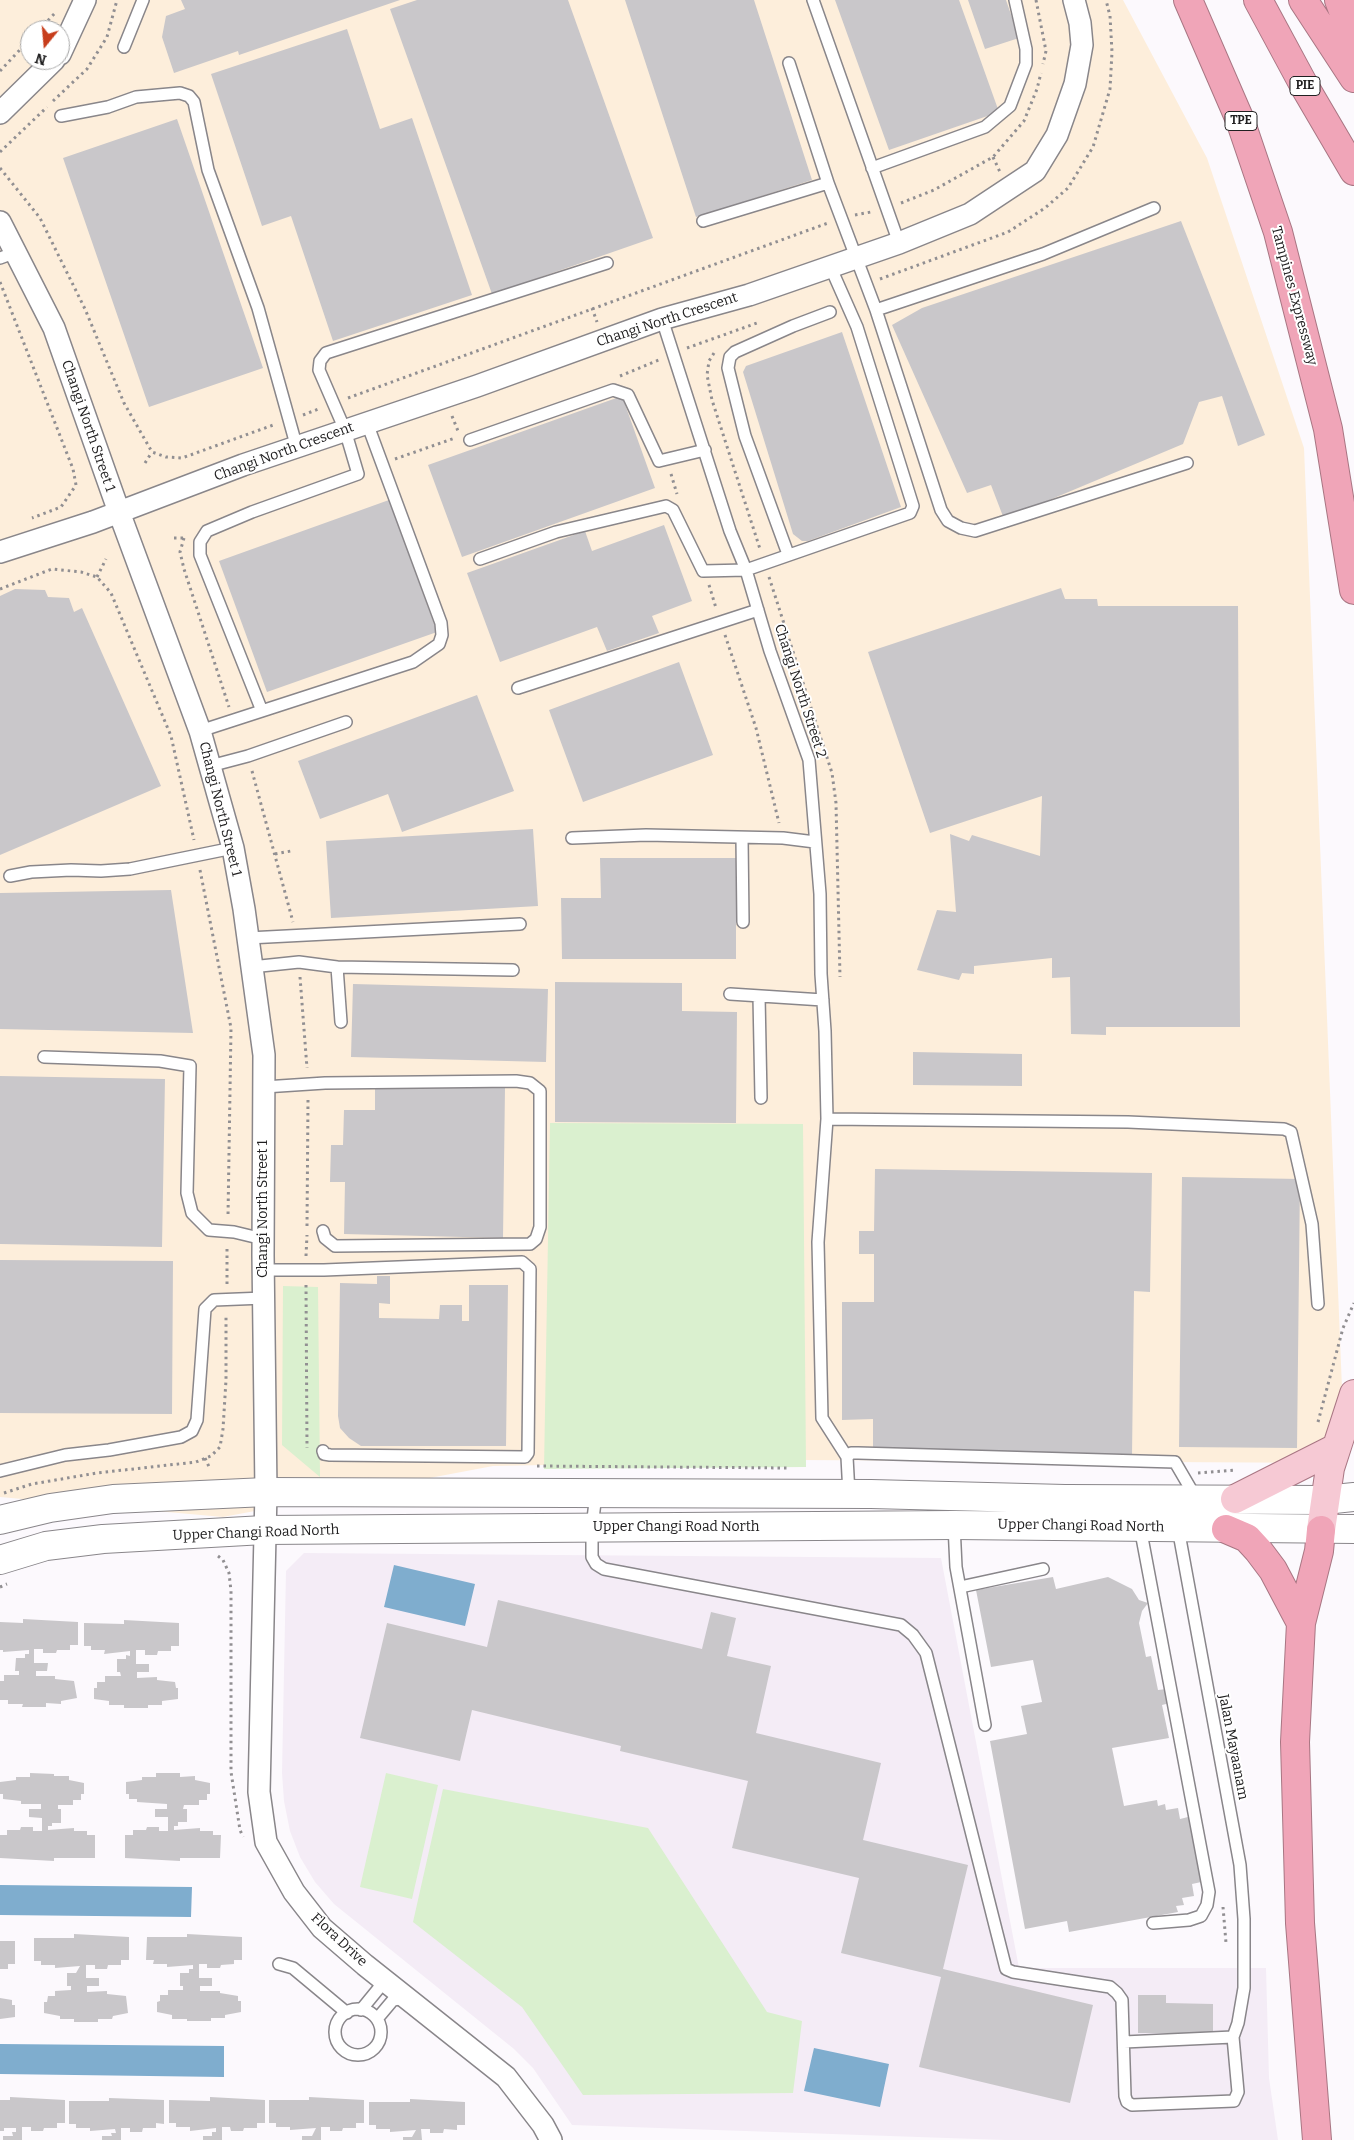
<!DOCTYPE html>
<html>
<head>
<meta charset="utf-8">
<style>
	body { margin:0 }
	#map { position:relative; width:1354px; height:2140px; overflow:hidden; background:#fcf9fd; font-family:Bitter,serif }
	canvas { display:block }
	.north { position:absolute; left:20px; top:20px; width:50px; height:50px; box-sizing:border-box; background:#fff; border:1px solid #a6a6a6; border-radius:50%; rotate:197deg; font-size:14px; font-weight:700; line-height:20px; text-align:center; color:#212021 }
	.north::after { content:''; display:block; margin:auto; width:18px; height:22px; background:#c73d1b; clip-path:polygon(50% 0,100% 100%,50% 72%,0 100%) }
</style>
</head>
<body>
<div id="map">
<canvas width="1354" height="2140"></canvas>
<div class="north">N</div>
</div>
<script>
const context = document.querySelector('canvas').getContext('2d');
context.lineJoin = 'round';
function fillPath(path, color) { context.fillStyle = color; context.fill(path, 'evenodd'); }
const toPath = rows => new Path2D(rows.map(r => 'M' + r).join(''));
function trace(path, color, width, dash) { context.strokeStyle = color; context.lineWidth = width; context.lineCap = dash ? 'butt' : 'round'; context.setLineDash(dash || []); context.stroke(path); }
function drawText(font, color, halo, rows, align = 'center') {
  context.font = font + ' Bitter,serif'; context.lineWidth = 4; context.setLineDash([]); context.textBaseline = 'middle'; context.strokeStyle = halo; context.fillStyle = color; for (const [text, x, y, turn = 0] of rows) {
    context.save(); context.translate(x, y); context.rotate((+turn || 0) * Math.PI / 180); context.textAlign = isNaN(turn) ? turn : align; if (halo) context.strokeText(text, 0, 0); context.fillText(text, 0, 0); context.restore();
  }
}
fillPath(toPath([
	[304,1553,941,1558,1019,1968,1266,1968,1269,2078,1278,2140,1005,2140,572,2125,533,2068,514,2049,334,1904,315,1882,300,1857,290,1831,284,1801,282,1773,286,1571]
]), '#f4ecf6');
fillPath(toPath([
	[0,0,1123,0,1207,158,1304,448,1345,1463,797,1460,493,1466,223,1517,0,1497],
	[30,30,60,30,60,60,30,60]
]), '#fdeedb');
fillPath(toPath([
	[550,1123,803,1124,806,1467,544,1469],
	[283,1286,318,1287,320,1477,282,1445],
	[386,1773,438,1785,412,1899,360,1887],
	[443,1789,648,1828,767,2012,802,2021,793,2093,583,2095,522,2007,413,1922]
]), '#daf0cf');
fillPath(toPath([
	[394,1565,475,1584,465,1626,384,1607],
	[0,1885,192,1887,191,1917,0,1915],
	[0,2044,224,2046,224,2077,0,2074],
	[814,2048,889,2064,880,2107,804,2091]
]), '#7fadce');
fillPath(toPath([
	[181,0,400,0,239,55,238,51,174,73,162,37,166,16,185,9],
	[417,0,568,0,653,238,492,294,390,9],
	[625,0,754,0,812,180,696,217],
	[835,0,959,0,999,112,889,150],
	[968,0,1006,0,1019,38,985,49],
	[347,29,380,129,412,118,472,295,333,341,291,216,262,226,211,74],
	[177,119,263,368,149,407,63,158],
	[1181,221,1265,435,1238,446,1222,396,1199,402,1183,444,1004,519,991,485,967,493,892,325,922,308],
	[842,332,901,507,808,541,802,541,793,534,743,372,746,366],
	[622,396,655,488,462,557,428,465],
	[389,500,437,632,267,692,219,561],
	[664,525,692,601,652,616,659,633,607,651,597,627,500,662,467,573,585,531,592,551],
	[1061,588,1065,599,1097,599,1098,606,1238,606,1240,1027,1106,1027,1106,1035,1071,1034,1070,977,1052,978,1052,958,974,966,974,974,962,973,959,980,917,970,937,910,956,912,950,834,969,841,972,835,1040,856,1042,796,930,833,868,652],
	[15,589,45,590,48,597,69,598,74,612,82,608,161,786,0,855,0,596],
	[679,662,713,755,583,802,549,710],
	[477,695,514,791,402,832,388,794,320,819,298,761],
	[533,829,538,906,331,918,326,841],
	[600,858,736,858,736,959,562,959,561,898,601,898],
	[171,890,193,1033,0,1029,0,893],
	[555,982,682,983,682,1011,737,1012,736,1123,555,1122],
	[353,984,548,989,546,1062,351,1057],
	[913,1052,1022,1054,1022,1086,913,1085],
	[0,1076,165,1079,162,1247,0,1244],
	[375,1085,505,1088,503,1238,344,1234,345,1182,330,1182,331,1145,343,1145,344,1110,375,1110],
	[875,1169,1152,1173,1150,1292,1134,1291,1132,1456,873,1453,873,1419,842,1420,842,1302,874,1302,874,1254,859,1254,859,1231,874,1231],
	[1182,1177,1300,1179,1297,1448,1179,1447],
	[0,1260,173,1261,172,1414,0,1413],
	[377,1276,390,1276,390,1304,379,1303,379,1318,439,1319,440,1305,462,1305,462,1321,469,1321,469,1285,508,1285,506,1446,361,1446,349,1438,340,1428,338,1416,340,1283,377,1284],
	[1053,1577,1056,1589,1108,1577,1132,1589,1139,1600,1148,1603,1142,1611,1139,1623,1146,1657,1151,1656,1158,1690,1167,1689,1170,1703,1162,1705,1169,1738,1112,1748,1124,1806,1157,1800,1158,1806,1165,1804,1166,1810,1178,1808,1180,1819,1192,1816,1206,1881,1192,1884,1194,1896,1182,1898,1184,1905,1176,1906,1178,1912,1069,1932,1067,1921,1025,1929,990,1741,1027,1734,1021,1706,1042,1702,1033,1660,991,1667,976,1590],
	[498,1600,702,1649,711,1612,736,1618,727,1656,771,1666,756,1733,881,1763,863,1840,968,1865,943,1969,1093,2005,1070,2103,919,2067,941,1977,841,1953,859,1878,732,1848,748,1781,620,1751,621,1746,472,1710,460,1761,360,1738,387,1623,487,1647],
	[23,1619,78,1622,78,1645,70,1645,70,1650,57,1650,56,1653,43,1653,43,1649,34,1649,34,1663,48,1663,47,1671,36,1671,36,1676,55,1676,55,1679,74,1681,77,1698,61,1701,61,1704,46,1703,46,1707,22,1707,23,1704,8,1704,8,1700,0,1700,0,1681,4,1681,4,1675,19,1675,19,1671,15,1671,16,1658,25,1658,25,1654,29,1654,29,1650,3,1652,3,1650,0,1650,0,1622,23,1623],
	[124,1620,179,1623,179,1646,171,1646,171,1651,158,1651,157,1655,145,1655,145,1650,136,1650,136,1664,149,1664,149,1672,137,1672,137,1678,157,1677,157,1680,175,1682,176,1688,178,1688,178,1699,162,1701,162,1705,148,1705,148,1708,124,1708,124,1705,109,1705,109,1701,94,1699,94,1688,97,1688,97,1682,105,1682,105,1676,121,1676,120,1672,117,1672,117,1659,126,1659,126,1655,130,1656,130,1651,104,1654,105,1650,91,1650,91,1646,84,1646,84,1623,124,1624],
	[30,1773,54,1774,54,1776,69,1776,69,1780,84,1783,84,1794,81,1794,81,1800,73,1800,73,1805,58,1805,58,1809,61,1809,61,1823,52,1823,52,1826,48,1826,48,1830,74,1828,74,1831,87,1831,87,1835,95,1835,95,1858,54,1858,54,1861,0,1858,0,1835,7,1835,7,1830,20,1830,21,1827,33,1827,33,1831,42,1831,42,1818,29,1817,29,1809,41,1809,41,1804,21,1804,21,1801,3,1799,3,1794,0,1794,0,1782,16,1780,16,1777,30,1777],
	[156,1773,180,1773,180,1777,195,1776,195,1780,210,1783,210,1794,207,1794,207,1800,199,1800,199,1805,184,1805,183,1809,187,1809,187,1822,178,1822,178,1826,174,1826,174,1830,200,1828,200,1831,213,1831,213,1835,221,1835,220,1858,180,1858,180,1861,125,1858,125,1835,133,1835,133,1830,146,1830,147,1827,159,1827,159,1831,168,1831,168,1817,155,1817,155,1809,167,1809,167,1804,137,1802,137,1799,129,1799,129,1794,126,1794,126,1782,142,1780,142,1777,156,1777],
	[74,1934,129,1937,129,1960,121,1960,121,1965,108,1965,107,1969,95,1969,95,1965,86,1965,86,1978,99,1978,99,1986,87,1986,87,1992,107,1991,107,1994,126,1996,128,2013,113,2016,112,2019,98,2019,98,2022,74,2022,74,2019,60,2019,60,2016,44,2013,44,2002,47,2002,48,1996,55,1996,55,1991,71,1990,71,1986,67,1986,67,1973,76,1973,80,1966,55,1968,55,1965,41,1965,41,1961,34,1961,34,1938,74,1938],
	[187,1934,242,1937,242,1960,234,1960,234,1964,221,1965,220,1968,207,1968,207,1964,199,1964,199,1978,212,1978,212,1986,200,1986,200,1991,220,1991,220,1993,238,1996,238,2001,241,2001,241,2012,225,2015,225,2018,211,2018,211,2021,187,2021,187,2019,172,2019,172,2015,157,2012,157,2002,160,2001,160,1995,168,1995,168,1990,183,1990,183,1986,180,1986,180,1973,189,1973,189,1969,193,1969,193,1965,167,1967,167,1964,153,1964,154,1960,146,1960,147,1937,187,1937],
	[0,1941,15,1941,15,1964,8,1964,8,1969,0,1969],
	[1138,1995,1166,1995,1166,2003,1213,2004,1213,2033,1138,2033],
	[0,1998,12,2000,12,2005,15,2005,15,2017,0,2019],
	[10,2097,65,2100,65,2123,57,2123,57,2128,44,2128,43,2131,31,2131,31,2127,22,2127,22,2140,3,2140,3,2136,13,2136,12,2132,16,2132,16,2128,4,2128,4,2131,0,2131,0,2100,10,2100],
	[210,2097,265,2100,265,2123,257,2123,257,2128,244,2128,243,2131,231,2131,230,2127,222,2127,222,2140,203,2140,203,2136,212,2136,212,2132,216,2132,216,2128,190,2131,190,2127,176,2127,176,2123,169,2123,169,2100,210,2101],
	[309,2097,364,2100,364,2123,356,2123,356,2128,343,2128,342,2131,330,2131,330,2127,321,2127,321,2140,302,2140,302,2136,312,2136,316,2128,290,2130,290,2127,276,2127,276,2123,269,2123,269,2100,309,2100],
	[109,2098,164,2100,164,2124,156,2123,156,2128,143,2128,142,2132,130,2132,130,2128,121,2128,121,2140,102,2140,102,2136,112,2136,111,2133,116,2133,115,2129,90,2131,90,2128,76,2128,76,2124,69,2124,69,2101,109,2101],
	[410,2099,465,2102,465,2125,457,2125,457,2130,444,2129,443,2133,430,2133,430,2129,421,2129,422,2140,403,2140,403,2137,412,2137,416,2130,390,2132,390,2129,376,2129,376,2125,369,2125,369,2102,410,2102]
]), '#c9c7ca');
const lane = toPath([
	[813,0,899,243],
	[124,47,143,0],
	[789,63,828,183],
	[61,116,108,107,136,97,180,93,189,96,194,102,208,170,258,308,297,448],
	[872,168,985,127,1010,106,1026,64,1026,49,1015,0],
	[703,221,828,183,876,310,941,510,948,521,961,528,975,531,1187,463],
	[0,258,16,252],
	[876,310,1043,254,1154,208],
	[662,319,730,531,746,570,770,651,809,760,820,894,821,974,825,1031,827,1119,818,1242,822,1418,847,1457],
	[470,440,613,390,628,395,659,461,705,450],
	[788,554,745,436,728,368,730,357,735,352,793,326,830,312],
	[480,559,556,532,666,506,673,510,703,571,746,570,910,513,913,506,857,327,830,266],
	[518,688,758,610],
	[262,711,200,555,200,542,207,531,252,512,358,474,345,430,319,370,320,361,326,353,607,263],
	[200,731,413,662,439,644,442,635,441,623,367,423],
	[210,766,248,756,346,722],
	[572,838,646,835,783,838,815,842],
	[742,838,743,922],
	[10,876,31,872,71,870,101,871,130,869,233,848],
	[248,938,520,924],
	[251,967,299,962,337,967,341,1022],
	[337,967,513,970],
	[730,994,823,1000],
	[759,996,761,1098],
	[44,1057,160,1061,190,1066,187,1193,192,1213,209,1230,234,1232,263,1239],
	[264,1087,325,1083,516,1081,530,1083,540,1091,540,1227,536,1239,530,1244,335,1246,325,1238,323,1231],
	[827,1119,1128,1122,1284,1129,1291,1132,1312,1224,1318,1304],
	[263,1270,324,1270,522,1262,530,1269,528,1453,525,1457,330,1455,324,1454,323,1451],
	[0,1471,65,1455,109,1450,181,1437,192,1431,197,1420,205,1309,214,1300,264,1298],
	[596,1494,592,1527,592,1557,596,1564,604,1569,901,1625,913,1635,926,1653,1006,1969,1013,1972,1110,1987,1117,1993,1122,2000,1125,2096,1127,2102,1132,2105,1234,2101,1238,2092,1233,2037,1238,2023,1244,1988,1244,1919,1240,1865,1178,1528],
	[849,1494,847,1457,851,1453,858,1453,1175,1462,1196,1498],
	[954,1525,956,1567,985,1725],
	[1140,1527,1209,1892,1207,1905,1201,1916,1189,1920,1153,1923],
	[960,1587,1043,1569],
	[279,1964,293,1968,347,2013],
	'335 2032a23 23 0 1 1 46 0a23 23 0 1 1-46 0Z',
	[361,2010,379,1988,380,1977],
	[377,2019,393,2000,406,1998],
	[1124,2042,1233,2037]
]);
const street = toPath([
	[60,54,85,0],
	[0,113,54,60],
	[0,222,54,328,119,512,200,731,233,848,244,909,264,1055,263,1255,266,1492,259,1792,266,1842,294,1892,322,1928,365,1965,506,2077,543,2125,551,2140],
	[0,552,93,522,243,465,477,386,662,319,749,295,899,243,970,214,1035,171,1057,135,1075,84,1082,45,1080,23,1074,0]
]);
const secondary = toPath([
	[0,1520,50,1508,113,1499,266,1492,871,1494,1065,1499,1325,1500,1354,1497],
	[0,1560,46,1546,103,1539,264,1530,954,1525,1354,1529]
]);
const primary = toPath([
	[1235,1499,1336,1448],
	[1321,1530,1330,1468,1354,1394]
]);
const highway = toPath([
	[1188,0,1240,120,1278,232,1328,429,1354,590],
	[1258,0,1306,89,1354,171],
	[1303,0,1354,78],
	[1339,0,1354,40],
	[1226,1529,1247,1538,1258,1550,1273,1570,1301,1623],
	[1317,2140,1300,1923,1295,1742,1301,1623,1319,1551,1321,1530]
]);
trace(lane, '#89868a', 14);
trace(street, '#89868a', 24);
trace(secondary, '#89868a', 30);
trace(primary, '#a87683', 30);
trace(highway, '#a87683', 30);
trace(toPath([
	[1036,0,1046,51,1043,64],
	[39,30,56,12],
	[0,71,30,39],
	[53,101,87,69,107,37,117,0],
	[0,152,47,107],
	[993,157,1000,172],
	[0,168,40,218,85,309,124,403,152,452,166,457,182,458,276,424],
	[901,203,934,190,993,157,1024,121,1037,89,1041,73],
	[855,215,871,212],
	[880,279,1008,232,1045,208,1068,188,1093,147,1110,89,1112,52,1110,16,1106,0],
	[0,282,73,469,76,485,61,507,32,518],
	[592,308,597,322],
	[687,348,757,323],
	[714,353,709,361,707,375,712,400,760,549],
	[620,376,661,359],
	[348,398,828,223],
	[303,415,321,408],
	[452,416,458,431],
	[395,459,455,438],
	[145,463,152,452],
	[671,474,677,494],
	[174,538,184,538],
	[184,538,180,552,184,569,229,707],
	[97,577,106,559],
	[769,577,832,773,836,803,840,977],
	[709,585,716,608],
	[0,589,52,569,81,572,97,577,111,593,171,736,194,840],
	[725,635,756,728,779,823],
	[252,771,293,922],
	[275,854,291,851],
	[200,870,231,1028,228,1216],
	[300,977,307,1068],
	[307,1226,308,1100],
	[306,1256,307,1235],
	[227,1284,227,1245],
	[306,1285,307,1448],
	[1318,1422,1343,1328,1354,1303],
	[205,1458,210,1469],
	[537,1466,789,1468],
	[1198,1473,1236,1470],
	[4,1493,32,1484,97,1473,196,1462,211,1456,220,1447,223,1429,226,1380,226,1315],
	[218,1556,223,1560,229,1573,231,1591,231,1772,240,1830,243,1837],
	[0,1587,7,1584],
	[1223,1907,1226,1943]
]), '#918f92', 3, [2.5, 4]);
trace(lane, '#fff', 11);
trace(street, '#fff', 21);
trace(secondary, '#fff', 28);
trace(primary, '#f6c9d4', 28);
trace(highway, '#f0a5b8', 28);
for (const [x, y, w] of [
	[1305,86,30],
	[1241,121,32]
]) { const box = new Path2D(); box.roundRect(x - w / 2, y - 9.5, w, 19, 4); context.fillStyle = '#fff'; context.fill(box); trace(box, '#212021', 1); }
drawText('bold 12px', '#212021', null, [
	["PIE",1305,86],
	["TPE",1241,121]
]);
drawText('14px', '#212021', '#fff', [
	["Tampines Expressway",1294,296,75],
	["Changi North Crescent",667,320,-18],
	["Changi North Street 1",88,426,71],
	["Changi North Crescent",284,452,-20],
	["Changi North Street 2",800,691,72],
	["Changi North Street 1",220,809,76],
	["Changi North Street 1",263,1209,-90],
	["Upper Changi Road North",1081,1526,1],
	["Upper Changi Road North",676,1527],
	["Upper Changi Road North",256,1533,-2],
	["Jalan Mayaanam",1233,1747,79],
	["Flora Drive",339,1940,43]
]);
</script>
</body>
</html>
